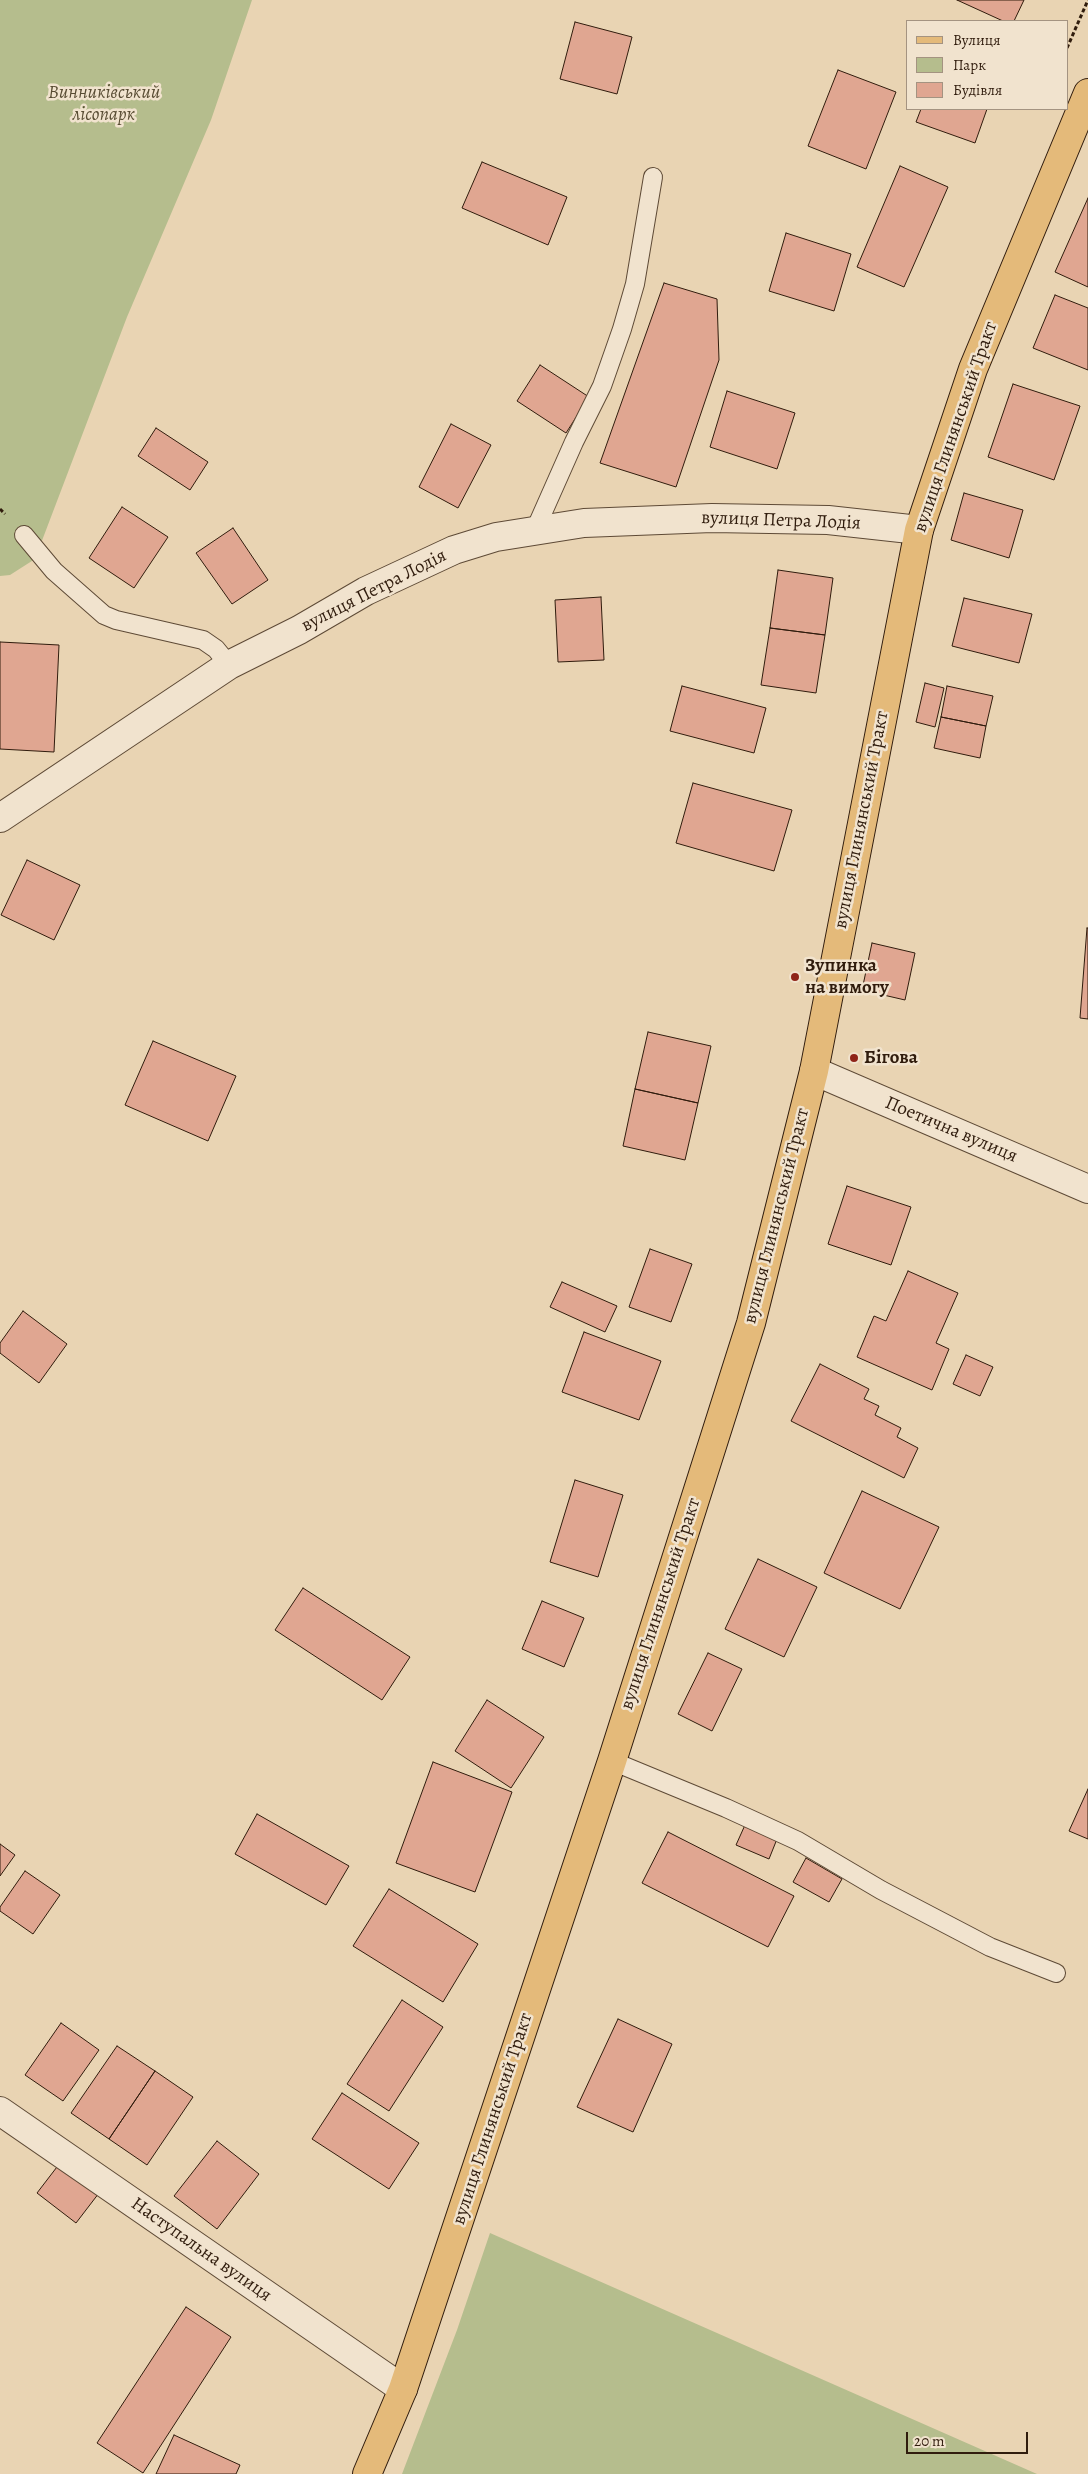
<!DOCTYPE html>
<html>
<head>
<meta charset="utf-8">
<style>
	body { margin:0 }
	#map { position:relative; width:1088px; height:2474px; overflow:hidden; background:#e9d4b3; font-family:Alegreya,serif }
	canvas { display:block }
	.legend { position:absolute; left:906px; top:20px; width:162px; height:90px; box-sizing:border-box; background:#f1e3ce; border:1px solid #a49381; margin:0; padding:6px 9px; list-style:none; font-size:15px; color:#301c0d }
	.legend li { display:flex; align-items:center; gap:10px; height:25px }
	.legend b { width:25px; border:1px solid #a49381 }
	.scale { position:absolute; left:906px; top:2432px; width:122px; height:22px; box-sizing:border-box; border:2px solid #301c0d; border-top:0; padding-left:6px; font-size:15px; line-height:18px; white-space:nowrap; color:#301c0d; -webkit-text-stroke:4px #f1e3ce; paint-order:stroke }
</style>
</head>
<body>
<div id="map">
<canvas width="1088" height="2474"></canvas>
<ul class="legend">
<li><b style="height:6px;background:#e4ba7a"></b>Вулиця</li>
<li><b style="height:14px;background:#b5bd8d"></b>Парк</li>
<li><b style="height:14px;background:#e0a691"></b>Будівля</li>
</ul>
<div class="scale">20 m</div>
</div>
<script>
const context = document.querySelector('canvas').getContext('2d');
context.lineJoin = 'round';
function fillPath(path, color) { context.fillStyle = color; context.fill(path, 'evenodd'); }
const toPath = rows => new Path2D(rows.map(r => 'M' + r).join(''));
function trace(path, color, width, dash) { context.strokeStyle = color; context.lineWidth = width; context.lineCap = dash ? 'butt' : 'round'; context.setLineDash(dash || []); context.stroke(path); }
function drawText(font, color, halo, rows, align = 'center') {
  context.font = font + ' Alegreya,serif'; context.lineWidth = 5; context.setLineDash([]); context.textBaseline = 'middle'; context.strokeStyle = halo; context.fillStyle = color; for (const [text, x, y, turn = 0] of rows) {
    context.save(); context.translate(x, y); context.rotate((+turn || 0) * Math.PI / 180); context.textAlign = isNaN(turn) ? turn : align; if (halo) context.strokeText(text, 0, 0); context.fillText(text, 0, 0); context.restore();
  }
}
fillPath(toPath([
	[0,0,252,0,211,120,127,317,35,559,10,575,0,576],
	[490,2233,1037,2474,402,2474,457,2330]
]), '#b5bd8d');
const building = toPath([
	[957,0,1024,0,1014,21,1003,21,957,0],
	[575,22,632,37,617,94,560,79,575,22],
	[838,70,896,92,866,169,808,146,838,70],
	[921,109,987,109,975,143,916,122,921,109],
	[482,162,567,197,548,245,462,208,482,162],
	[900,166,948,187,904,287,857,267,900,166],
	[1088,198,1088,287,1055,272,1088,198],
	[786,233,851,254,834,311,769,291,786,233],
	[664,283,717,299,719,360,676,487,600,463,664,283],
	[1055,295,1088,308,1088,370,1033,348,1055,295],
	[540,365,589,397,566,433,517,401,540,365],
	[1013,384,1080,406,1054,480,988,457,1013,384],
	[727,391,795,413,777,469,710,447,727,391],
	[451,424,491,445,458,508,419,487,451,424],
	[156,428,208,462,190,490,138,456,156,428],
	[964,493,1023,510,1009,558,951,540,964,493],
	[122,507,168,537,134,588,89,558,122,507],
	[233,528,268,580,232,604,196,553,233,528],
	[778,570,833,578,825,635,770,628,778,570],
	[601,597,604,660,558,662,555,600,601,597],
	[964,598,1032,614,1019,663,952,646,964,598],
	[770,628,825,635,816,693,761,685,770,628],
	[0,642,59,645,54,752,0,749,0,642],
	[925,683,944,688,935,727,916,722,925,683],
	[682,686,766,708,754,753,670,731,682,686],
	[947,686,993,696,986,726,941,717,947,686],
	[941,717,986,726,980,758,934,748,941,717],
	[693,783,792,810,774,871,676,843,693,783],
	[27,860,80,885,54,940,1,915,27,860],
	[1087,928,1088,928,1088,1019,1080,1018,1087,928],
	[872,943,915,953,905,1000,862,990,872,943],
	[648,1032,711,1046,698,1103,635,1089,648,1032],
	[153,1041,236,1076,208,1141,125,1105,153,1041],
	[635,1089,698,1103,685,1160,623,1146,635,1089],
	[847,1186,911,1207,891,1265,828,1244,847,1186],
	[650,1249,692,1264,671,1322,629,1307,650,1249],
	[908,1271,958,1293,936,1343,949,1349,932,1390,857,1357,874,1316,886,1321,908,1271],
	[562,1282,617,1306,605,1332,550,1307,562,1282],
	[23,1311,67,1344,39,1383,0,1353,0,1343,23,1311],
	[584,1332,661,1361,639,1420,562,1392,584,1332],
	[966,1355,993,1367,980,1396,953,1384,966,1355],
	[820,1364,869,1389,864,1399,879,1406,875,1415,901,1428,897,1437,918,1448,904,1478,791,1421,820,1364],
	[575,1480,623,1495,598,1577,550,1562,575,1480],
	[862,1491,939,1527,900,1609,824,1573,862,1491],
	[758,1559,817,1587,784,1657,725,1629,758,1559],
	[303,1588,410,1657,382,1700,275,1630,303,1588],
	[542,1601,584,1618,564,1667,522,1649,542,1601],
	[708,1653,742,1669,712,1731,678,1714,708,1653],
	[487,1700,544,1737,511,1788,455,1751,487,1700],
	[433,1762,512,1792,475,1892,396,1863,433,1762],
	[1088,1789,1088,1839,1069,1831,1088,1789],
	[257,1814,349,1866,326,1905,235,1854,257,1814],
	[745,1825,777,1839,769,1859,736,1845,745,1825],
	[668,1832,794,1896,768,1947,642,1883,668,1832],
	[0,1844,15,1855,0,1876,0,1844],
	[806,1858,842,1879,829,1902,793,1882,806,1858],
	[25,1871,60,1895,33,1934,0,1911,0,1907,25,1871],
	[389,1889,478,1944,443,2002,353,1946,389,1889],
	[402,2000,443,2027,389,2111,347,2084,402,2000],
	[618,2019,672,2044,633,2132,577,2107,618,2019],
	[61,2023,99,2050,63,2101,25,2075,61,2023],
	[117,2046,155,2071,109,2139,71,2113,117,2046],
	[155,2071,193,2097,147,2165,109,2139,155,2071],
	[342,2093,419,2143,389,2189,312,2139,342,2093],
	[217,2141,259,2174,217,2229,174,2196,217,2141],
	[60,2163,99,2193,76,2223,37,2193,60,2163],
	[186,2307,231,2337,143,2473,97,2443,186,2307],
	[174,2435,240,2465,236,2474,156,2474,174,2435]
]);
fillPath(building, '#e0a691');
trace(building, '#301c0d', 1);
const service = toPath([
	[535,530,574,442,602,386,622,329,635,284,653,177],
	[24,535,54,571,104,615,116,620,203,640,216,649,229,665],
	[612,1761,726,1808,798,1841,881,1890,990,1947,1056,1973]
]);
const minor = toPath([
	[0,818,229,665,299,630,366,591,454,550,496,537,584,523,712,518,828,520,919,530],
	[814,1071,1088,1189],
	[0,2111,403,2389]
]);
const primary = toPath([
	[367,2474,403,2389,612,1761,751,1323,814,1071,919,530,973,369,1088,93]
]);
trace(service, '#5e4a36', 20);
trace(minor, '#5e4a36', 30);
trace(primary, '#301c0d', 30);
trace(toPath([
	[1067,48,1088,0],
	[0,509,5,514]
]), '#301c0d', 3, [4, 2.5]);
trace(service, '#f1e3ce', 18);
trace(minor, '#f1e3ce', 28);
trace(primary, '#e4ba7a', 28);
for (const [x, y, r, color] of [
	[795,977,5,"#8f2418"],
	[854,1058,5,"#8f2418"]
]) { const dot = new Path2D(); dot.arc(x, y, r, 0, 2 * Math.PI); context.fillStyle = color; context.fill(dot); trace(dot, '#f1e3ce', 2); }
drawText('italic 19px', '#584c33', '#f1e3ce', [
	["Винниківський",104,93],
	["лісопарк",104,115]
]);
drawText('19px', '#301c0d', '#f1e3ce', [
	["вулиця Глинянський Тракт",956,427,-71],
	["вулиця Петра Лодія",781,521,2],
	["вулиця Петра Лодія",374,591,-27],
	["вулиця Глинянський Тракт",862,820,-79],
	["Поетична вулиця",951,1130,23],
	["вулиця Глинянський Тракт",777,1216,-76],
	["вулиця Глинянський Тракт",661,1604,-72],
	["вулиця Глинянський Тракт",493,2119,-72],
	["Наступальна вулиця",201,2250,35]
]);
drawText('bold 19px', '#301c0d', '#f1e3ce', [
	["Зупинка",805,966],
	["на вимогу",805,988],
	["Бігова",864,1058]
], 'left');
</script>
</body>
</html>
